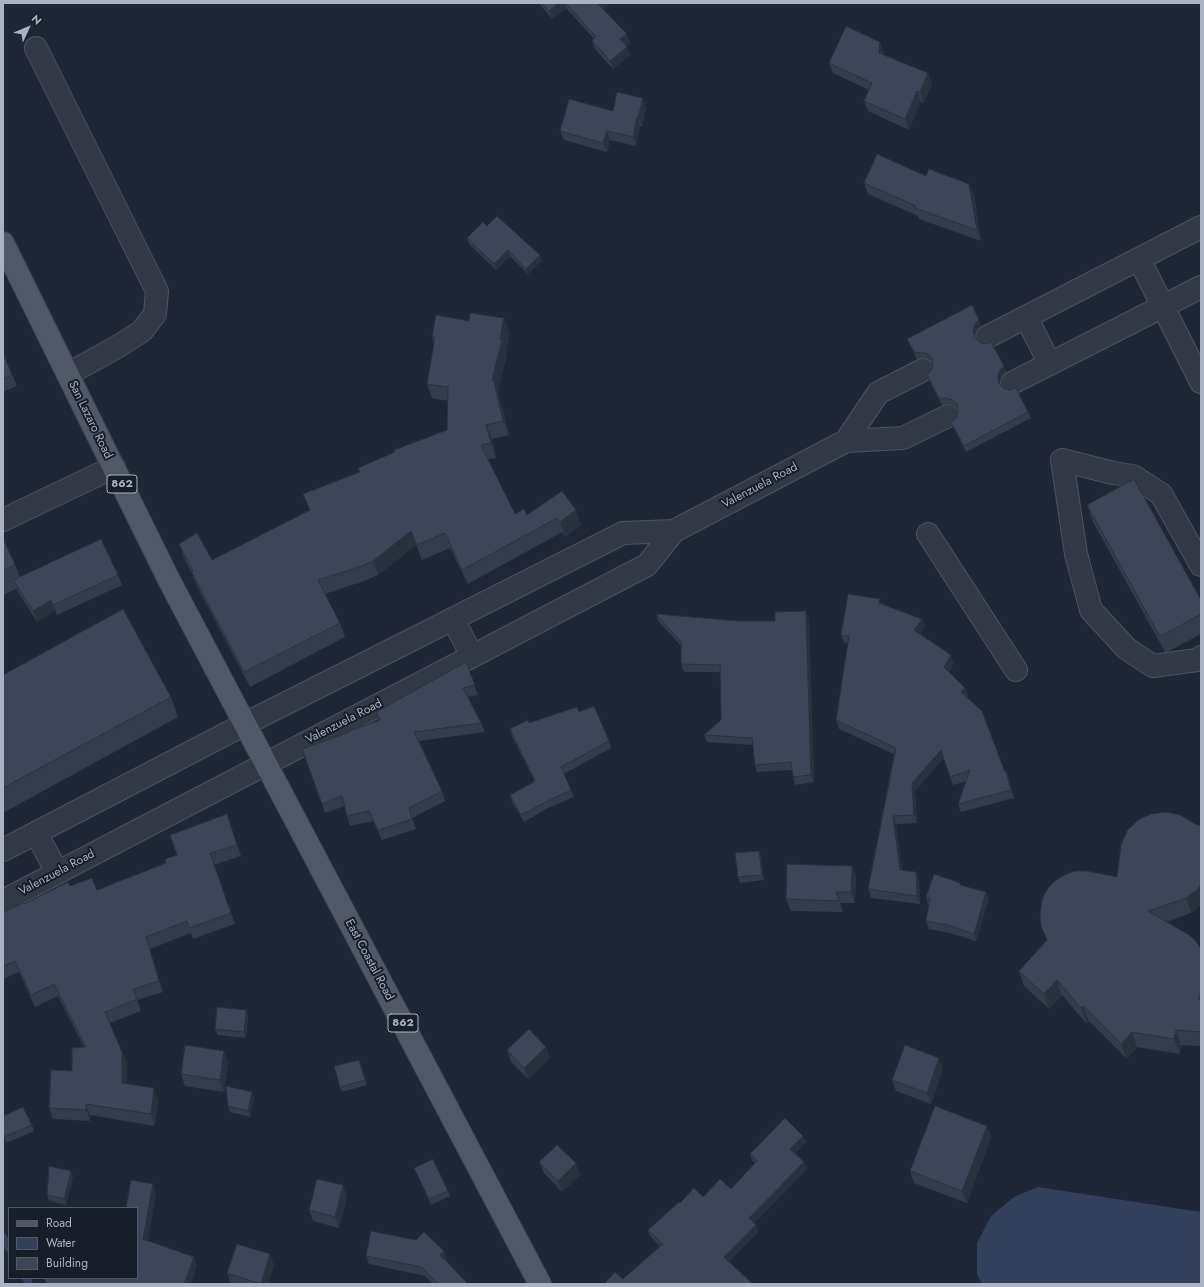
<!DOCTYPE html>
<html>
<head>
<meta charset="utf-8">
<style>
	body { margin:0 }
	#map { position:relative; width:1204px; height:1287px; overflow:hidden; background:#1f2635; font-family:Jost,sans-serif }
	canvas { display:block }
	.frame { position:absolute; inset:0; border:4px solid #abb3c3; pointer-events:none }
	.legend { position:absolute; left:8px; top:1207px; width:130px; height:72px; box-sizing:border-box; background:#181e29; border:1px solid #535a67; margin:0; padding:5px 7px; list-style:none; font-size:12px; color:#abb3c3 }
	.legend li { display:flex; align-items:center; gap:8px; height:20px }
	.legend b { width:20px; border:1px solid #535a67 }
	.north { position:absolute; left:8px; top:8px; width:40px; height:40px; -webkit-text-stroke:3px #181e29; paint-order:stroke; rotate:46deg; font-size:11px; font-weight:700; line-height:16px; text-align:center; color:#abb3c3 }
	.north::after { content:''; display:block; margin:auto; width:14px; height:18px; background:#abb3c3; clip-path:polygon(50% 0,100% 100%,50% 72%,0 100%) }
</style>
</head>
<body>
<div id="map">
<canvas width="1204" height="1287"></canvas>
<div class="frame"></div>
<ul class="legend">
<li><b style="height:5px;background:#505766"></b>Road</li>
<li><b style="height:11px;background:#32405c"></b>Water</li>
<li><b style="height:11px;background:#3c4658"></b>Building</li>
</ul>
<div class="north">N</div>
</div>
<script>
const context = document.querySelector('canvas').getContext('2d');
context.lineJoin = 'round';
function fillPath(path, color) { context.fillStyle = color; context.fill(path, 'evenodd'); }
const toPath = rows => new Path2D(rows.map(r => 'M' + r).join(''));
function trace(path, color, width, dash) { context.strokeStyle = color; context.lineWidth = width; context.lineCap = dash ? 'butt' : 'round'; context.setLineDash(dash || []); context.stroke(path); }
function drawText(font, color, halo, rows, align = 'center') {
  context.font = font + ' Jost,sans-serif'; context.lineWidth = 4; context.setLineDash([]); context.textBaseline = 'middle'; context.strokeStyle = halo; context.fillStyle = color; for (const [text, x, y, turn = 0] of rows) {
    context.save(); context.translate(x, y); context.rotate((+turn || 0) * Math.PI / 180); context.textAlign = isNaN(turn) ? turn : align; if (halo) context.strokeText(text, 0, 0); context.fillText(text, 0, 0); context.restore();
  }
}
fillPath(toPath([
	[1038,1187,1201,1212,1201,1284,982,1284,977,1274,977,1243,991,1216,1014,1197]
]), '#32405c');
trace(toPath([
	[3,1237,9,1248],
	[26,1278,29,1284]
]), '#32405c', 8);
const minor = toPath([
	[36,48,157,291,155,314,142,331,117,347,68,374],
	[1139,259,1201,382],
	[1026,317,1050,364],
	[987,337,1201,227],
	[1012,383,1201,287],
	[846,441,878,393,923,370],
	[3,520,114,467],
	[928,534,1016,670],
	[1201,565,1161,494,1133,476,1113,473,1062,460,1076,554,1091,610,1127,649,1153,666,1197,660,1201,657],
	[453,619,472,656],
	[36,833,57,872],
	[3,850,245,724,623,533,674,531],
	[3,901,647,565,674,531,846,441,903,438,948,416]
]);
const major = toPath([
	[3,243,169,580,540,1284]
]);
trace(minor, '#4c5361', 24);
trace(major, '#3b424f', 24);
trace(minor, '#323845', 22);
trace(major, '#505766', 22);
fillPath(toPath([
	[539,3,610,3,603,10,630,42,626,46,630,55,613,69,595,49,592,40,594,39,566,8,552,19],
	[884,53,883,55,928,73,932,84,924,103,921,102,909,130,868,111,864,101,869,90,833,73,829,63],
	[646,107,642,127,640,126,636,146,610,140,607,152,564,140,560,131,613,111],
	[926,176,969,184,974,195,981,241,919,219,918,216,868,194,864,183],
	[487,226,542,260,528,274,510,256,496,270,469,244,467,238],
	[981,326,977,330,975,336,975,338,1004,366,1006,372,1002,376,1000,382,1000,385,1028,412,1031,418,966,452,953,427,951,422,956,418,958,412,958,409,955,406,949,404,942,405,929,381,927,375,931,371,933,365,933,363,930,360,924,358,917,359,907,339],
	[510,333,506,351,507,354,498,391,509,435,492,439,496,458,488,459,515,514,527,515,562,491,581,525,565,537,562,532,468,584,450,548,422,560,416,545,378,575,364,581,325,594,340,623,345,637,250,687,197,586,192,574,184,558,179,544,212,560,310,510,303,494,359,472,358,468,447,430,448,401,432,398,427,384,434,342,432,336],
	[3,353,17,386,3,392],
	[1087,505,1201,600,1201,634,1169,651,1165,652,1093,522],
	[3,538,15,565,20,577,118,575,122,585,57,615,55,610,37,622,16,589,3,595],
	[881,604,922,619,925,627,920,634,954,663,949,672,965,688,968,696,967,697,1009,779,1014,798,961,812,958,804,967,781,953,785,943,758,915,791,917,823,896,824,902,870,916,872,919,880,920,904,871,898,868,889,894,754,839,729,836,720,848,643,844,643,841,635],
	[806,611,809,619,814,782,795,785,793,777,792,770,757,772,755,765,753,745,707,742,704,735,721,720,720,672,684,672,681,664,681,646,659,622,656,614,738,621,775,621],
	[466,662,478,695,468,697,481,723,485,732,419,741,442,791,445,801,412,818,416,829,382,840,373,821,350,826,347,816,345,806,325,813,302,749,349,732,379,720,376,712],
	[3,675,171,697,178,717,3,813],
	[579,712,609,741,611,748,564,774,574,797,548,808,524,822,512,802,510,795,534,782,534,780,512,736,510,729],
	[1197,825,1191,913,1166,922,1201,949,1201,1046,1181,1045,1180,1054,1137,1047,1127,1059,1089,1021,1086,1023,1062,995,1049,1009,1024,986,1019,971,1047,940,1041,926],
	[231,826,241,856,214,865,235,924,193,939,191,933,150,949,163,992,137,1000,141,1011,110,1023,122,1052,127,1063,126,1084,158,1100,155,1126,90,1115,90,1121,53,1119,49,1108,72,1071,84,1047,58,996,35,1007,19,972,3,979,3,912,70,886,97,890,166,863,177,855],
	[759,851,761,857,764,880,740,883,738,877],
	[852,866,856,877,855,903,840,903,843,912,791,911,786,899],
	[960,883,961,885,989,899,976,941,950,933,929,929,926,921,929,905,928,905,926,897],
	[246,1010,248,1016,246,1038,218,1035,215,1029],
	[546,1047,550,1058,528,1079,511,1062,507,1050],
	[939,1058,943,1069,931,1104,896,1091,892,1080],
	[359,1060,367,1085,342,1092,340,1087],
	[228,1062,224,1092,185,1086,181,1074],
	[254,1098,250,1117,230,1112,228,1106],
	[3,1116,32,1125,34,1131,6,1143,3,1135],
	[803,1136,806,1142,795,1153,804,1162,807,1169,754,1223,756,1225,758,1232,729,1261,623,1279,660,1246,651,1237,648,1230,680,1203,731,1189,755,1163,752,1161,750,1154],
	[991,1137,967,1203,914,1183,910,1171],
	[539,1162,580,1175,562,1192,544,1173],
	[414,1168,448,1191,450,1196,431,1205],
	[73,1177,66,1205,49,1201,47,1195],
	[343,1185,347,1197,339,1228,313,1221,309,1210],
	[366,1256,447,1259,446,1260,468,1284,433,1284,425,1276,369,1264],
	[274,1265,268,1284,231,1284,227,1273]
]), '#343c4c');
fillPath(toPath([
	[559,3,564,3,566,8,552,19,549,11],
	[597,3,611,3,600,12],
	[627,34,630,42,623,48,620,39],
	[880,42,884,53,883,63,879,53],
	[627,47,630,55,613,69,610,61],
	[928,73,932,84,924,103,920,92],
	[917,91,921,102,909,130,905,119],
	[643,98,646,107,642,127,638,118],
	[637,117,640,126,636,146,633,137],
	[607,131,610,140,607,152,603,143],
	[969,184,974,195,981,241,977,230],
	[508,250,510,256,496,270,494,264],
	[540,255,542,260,528,274,526,269],
	[504,318,510,333,506,351,507,354,498,391,509,435,503,421,492,380],
	[979,320,981,326,977,330,975,336,976,343,973,330,975,324],
	[1004,366,1006,372,1002,376,1000,382,1001,389,998,376,1000,370],
	[486,425,492,439,496,458,491,443],
	[576,510,581,525,565,537,560,522],
	[411,531,416,545,378,575,373,561],
	[51,600,55,610,37,622,33,611],
	[806,611,809,619,814,782,811,775],
	[922,619,925,627,917,638,914,630],
	[951,655,954,663,947,675,944,667],
	[965,688,968,696,964,700,961,692],
	[941,750,944,758,915,791,917,823,914,815,912,783],
	[1006,771,1009,779,1014,798,1011,790],
	[893,816,896,824,903,878,900,870],
	[759,851,761,857,764,880,762,875],
	[852,866,856,877,855,903,851,892],
	[916,872,919,880,920,904,917,896],
	[1201,884,1201,906,1191,913,1186,898],
	[986,892,989,899,976,941,974,934],
	[146,937,150,949,163,992,159,981],
	[1057,980,1062,995,1049,1009,1044,994],
	[1083,1006,1089,1021,1086,1023,1081,1008],
	[246,1010,248,1016,246,1038,244,1032],
	[1176,1030,1181,1045,1180,1054,1174,1039],
	[1132,1032,1137,1047,1127,1059,1121,1044],
	[546,1047,550,1058,528,1079,524,1068],
	[224,1051,228,1062,224,1092,220,1080],
	[122,1052,127,1063,126,1095,122,1083],
	[939,1058,943,1069,931,1104,927,1093],
	[154,1088,158,1100,155,1126,151,1114],
	[252,1092,254,1098,250,1117,248,1111],
	[86,1104,90,1115,90,1121,86,1110],
	[987,1126,991,1137,967,1203,962,1191],
	[803,1136,806,1142,793,1156,790,1149],
	[804,1162,807,1169,752,1225,749,1218],
	[576,1163,580,1175,562,1192,558,1181],
	[71,1171,73,1177,66,1205,64,1199],
	[153,1184,156,1193,147,1248,143,1239],
	[343,1185,347,1197,339,1228,335,1217],
	[756,1225,758,1232,727,1264,724,1257],
	[444,1251,447,1259,443,1263,440,1255],
	[270,1254,274,1265,268,1284,261,1284],
	[194,1257,197,1266,191,1284,184,1284]
]), '#2a313e');
const building = toPath([
	[542,3,559,3,549,11,542,3],
	[566,3,598,3,597,3,627,34,620,39,627,47,610,61,592,40,596,37,566,3],
	[846,26,880,42,879,53,928,73,920,92,917,91,905,119,864,101,872,83,829,63,846,26],
	[617,92,643,98,638,118,637,117,633,137,607,131,603,143,560,131,569,99,613,111,617,92],
	[877,154,926,176,929,169,969,184,977,230,915,208,916,206,864,183,877,154],
	[497,216,540,255,526,269,508,250,494,264,467,238,483,222,487,226,497,216],
	[972,305,979,320,975,324,973,330,974,337,979,342,984,344,991,342,1004,366,1000,370,998,376,999,383,1003,388,1009,390,1016,388,1028,412,964,446,951,422,956,418,958,412,957,404,953,400,947,398,940,399,927,375,931,371,933,365,932,358,928,354,922,352,915,353,907,339,972,305],
	[470,313,504,318,500,339,502,340,492,380,494,381,503,421,486,425,491,443,481,445,515,514,524,509,527,515,562,491,576,510,560,522,557,518,462,570,445,533,417,545,411,531,373,561,359,567,318,580,340,623,244,672,191,571,193,571,179,544,197,533,212,560,310,510,303,494,360,472,358,468,395,452,394,450,447,430,448,387,427,384,435,337,432,336,436,315,469,321,470,313],
	[3,353,12,375,3,379,3,353],
	[1134,479,1201,600,1201,614,1163,635,1159,635,1087,505,1134,479],
	[3,538,15,565,3,571,3,538],
	[101,539,118,575,53,605,51,600,33,611,13,580,101,539],
	[848,594,880,599,879,603,922,619,914,630,951,655,944,667,965,688,961,692,982,711,1005,772,1006,771,1011,790,958,804,970,770,950,777,941,750,912,783,914,815,893,816,900,870,916,872,917,896,868,889,896,748,836,720,849,636,841,635,848,594],
	[123,609,171,697,3,788,3,675,123,609],
	[806,611,811,775,793,777,791,762,755,765,752,738,704,735,721,720,720,665,681,664,681,642,656,614,738,621,775,621,775,612,806,611],
	[466,662,475,685,463,688,481,723,414,732,442,791,409,808,412,819,378,830,369,811,347,816,342,796,322,804,302,749,349,732,349,731,380,720,376,712,466,662],
	[594,706,609,741,561,767,571,790,546,802,521,815,510,795,534,782,533,780,535,780,510,729,528,720,529,723,577,707,579,712,594,706],
	[1166,812,1180,815,1197,825,1201,825,1201,884,1198,889,1186,898,1148,911,1189,935,1196,941,1201,949,1201,992,1199,999,1201,999,1201,1032,1176,1030,1174,1039,1132,1032,1121,1044,1083,1006,1081,1008,1057,980,1044,994,1019,971,1047,940,1041,926,1040,916,1041,906,1043,897,1048,888,1055,881,1064,875,1075,871,1087,871,1117,877,1121,845,1127,831,1138,820,1151,814,1166,812],
	[227,814,237,845,210,853,231,913,189,928,187,921,146,937,159,981,133,989,137,999,105,1012,122,1052,122,1083,154,1088,151,1114,86,1104,86,1110,49,1108,51,1070,72,1071,72,1048,86,1047,54,984,31,995,15,961,3,966,3,912,23,903,24,904,68,882,70,886,92,878,97,890,166,863,165,859,177,855,170,835,227,814],
	[759,851,762,875,738,877,735,853,759,851],
	[787,864,852,866,851,892,836,892,839,901,786,899,787,864],
	[934,874,960,883,960,885,986,892,974,934,948,925,926,921,930,898,926,897,934,874],
	[217,1007,246,1010,244,1032,215,1029,217,1007],
	[529,1029,546,1047,524,1068,507,1050,529,1029],
	[185,1045,224,1051,220,1080,181,1074,185,1045],
	[905,1045,939,1058,927,1093,892,1080,905,1045],
	[359,1060,365,1080,340,1087,334,1066,359,1060],
	[226,1086,252,1092,248,1111,228,1106,226,1086],
	[935,1106,987,1126,962,1191,910,1171,935,1106],
	[23,1107,32,1125,4,1137,3,1134,3,1116,23,1107],
	[785,1118,803,1136,790,1149,804,1162,749,1218,756,1225,724,1257,753,1284,604,1284,615,1272,623,1279,663,1244,648,1230,679,1202,680,1203,694,1188,703,1197,720,1179,731,1189,757,1161,750,1154,785,1118],
	[557,1145,576,1163,558,1181,539,1162,557,1145],
	[433,1159,448,1191,429,1199,414,1168,433,1159],
	[49,1166,71,1171,64,1199,47,1195,49,1166],
	[317,1179,343,1185,335,1217,309,1210,317,1179],
	[131,1180,153,1184,143,1239,194,1257,184,1284,47,1284,44,1278,137,1278,137,1208,126,1208,131,1180],
	[371,1231,416,1240,424,1232,444,1251,440,1255,468,1284,438,1284,422,1267,366,1256,371,1231],
	[237,1244,270,1254,261,1284,227,1273,237,1244]
]);
fillPath(building, '#3c4658');
trace(building, '#2a313e', 1);
for (const [x, y, w] of [
	[122,484,30],
	[403,1023,30]
]) { const box = new Path2D(); box.roundRect(x - w / 2, y - 9, w, 18, 3); context.fillStyle = '#181e29'; context.fill(box); trace(box, '#abb3c3', 1); }
drawText('bold 11px', '#abb3c3', null, [
	["862",122,484],
	["862",403,1023]
]);
drawText('12px', '#abb3c3', '#181e29', [
	["San Lazaro Road",90,420,64],
	["Valenzuela Road",760,486,-28],
	["Valenzuela Road",344,722,-27],
	["Valenzuela Road",57,873,-28],
	["East Coastal Road",369,960,62]
]);
</script>
</body>
</html>
